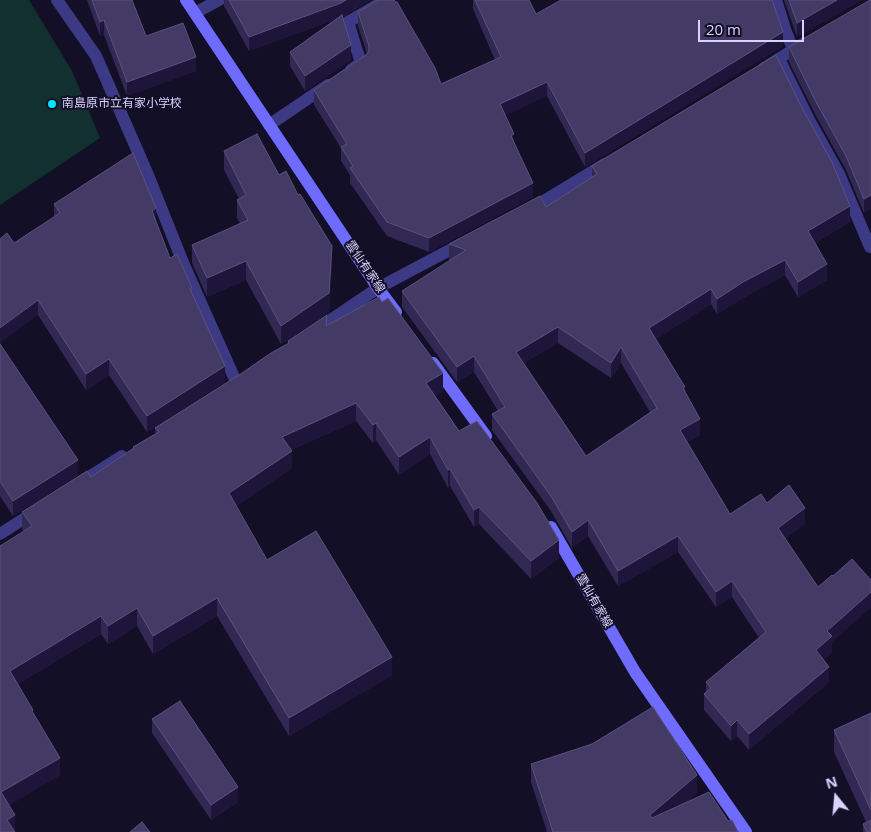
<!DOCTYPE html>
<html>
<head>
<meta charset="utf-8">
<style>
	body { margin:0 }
	#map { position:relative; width:871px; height:832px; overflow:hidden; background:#130f26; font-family:"Open Sans",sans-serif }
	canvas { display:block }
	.north { position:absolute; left:811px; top:772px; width:50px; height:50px; -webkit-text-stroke:4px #130f26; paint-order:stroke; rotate:343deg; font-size:14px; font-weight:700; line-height:20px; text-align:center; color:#d9d4ff }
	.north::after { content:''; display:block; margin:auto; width:18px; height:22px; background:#d9d4ff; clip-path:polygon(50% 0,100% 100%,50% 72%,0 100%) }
	.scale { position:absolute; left:698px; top:20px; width:106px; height:22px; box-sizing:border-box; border:2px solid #d9d4ff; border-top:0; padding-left:6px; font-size:15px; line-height:18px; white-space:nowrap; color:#d9d4ff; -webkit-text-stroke:4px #130f26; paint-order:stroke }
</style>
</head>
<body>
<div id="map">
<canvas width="871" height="832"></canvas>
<div class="north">N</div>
<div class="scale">20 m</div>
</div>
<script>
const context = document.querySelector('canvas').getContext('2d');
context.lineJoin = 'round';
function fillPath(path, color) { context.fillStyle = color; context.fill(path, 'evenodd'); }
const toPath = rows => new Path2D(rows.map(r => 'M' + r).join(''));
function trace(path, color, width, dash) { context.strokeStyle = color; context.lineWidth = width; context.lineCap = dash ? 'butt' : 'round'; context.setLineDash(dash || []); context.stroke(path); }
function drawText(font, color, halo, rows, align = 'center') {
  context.font = font + ' "Open Sans","Noto Sans JP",sans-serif'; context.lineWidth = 4; context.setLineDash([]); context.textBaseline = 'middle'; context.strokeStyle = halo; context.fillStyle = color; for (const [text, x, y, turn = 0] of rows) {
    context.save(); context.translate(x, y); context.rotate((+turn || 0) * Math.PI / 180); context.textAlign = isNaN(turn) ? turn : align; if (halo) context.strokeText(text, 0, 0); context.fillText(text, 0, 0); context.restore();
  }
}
fillPath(toPath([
	[0,0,29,0,72,71,100,138,0,205]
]), '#12302f');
trace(toPath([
	[57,0,96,56,148,175,184,265,237,384],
	[776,0,786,32,793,49],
	[195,13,219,0],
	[779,59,809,120,839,174,870,247],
	[764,68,804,43],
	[351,70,361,63,348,22,386,0],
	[269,125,328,85],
	[528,210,544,201,605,164],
	[313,332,378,288,463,243],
	[76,485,122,456],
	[0,534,36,511]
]), '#3d3a85', 12);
trace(toPath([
	[186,0,378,288,396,312],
	[433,363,486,436],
	[551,527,635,672,746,832]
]), '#6f6bff', 12);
fillPath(toPath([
	[87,0,132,0,146,36,196,71,127,96,104,35,100,36],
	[224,0,370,0,342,17,351,60,305,91,290,66,290,52,336,19,249,51,224,6],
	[473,0,529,0,536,14,783,46,585,167,547,96,505,115,533,197,429,252,387,236,350,183,350,175,341,161,341,148,314,105,314,90,367,54,358,26,358,12,441,84,495,60,473,9],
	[784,0,862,0,797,37],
	[871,0,871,209,864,213,846,170,816,116,789,62,789,47],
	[224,151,279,175,332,265,329,312,281,344,246,280,207,297,192,263,192,245,240,224,237,218,237,200,239,199,224,170],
	[592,166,850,222,815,243,827,280,798,297,785,275,743,298,717,314,711,304,656,339,685,390,700,435,687,442,730,514,767,503,805,524,785,538,832,642,832,652,823,660,829,682,749,750,737,736,731,741,704,710,704,694,706,692,706,682,759,638,732,597,716,607,678,552,618,586,588,536,572,548,551,511,492,430,492,414,498,411,474,372,457,382,402,307,402,291,451,260,449,260,449,244,546,207,592,177],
	[558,343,611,378,621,363,650,412,586,456,524,363],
	[54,204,156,223,170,258,192,294,225,382,147,432,109,375,86,390,38,315,14,243,54,217],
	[327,325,443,391,435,396,459,431,559,558,531,579,479,524,474,527,450,486,448,488,430,454,399,475,376,440,373,443,356,421,291,450,292,468,236,506,267,560,392,675,289,736,217,616,153,654,137,626,108,644,101,634,18,684,33,713,60,775,9,805,0,832,23,531,22,529,22,512,91,477,133,448,133,447,155,434,155,428,288,344,288,341],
	[0,344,78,475,13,516,0,496],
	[871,713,871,832,863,832,863,824,866,822,834,752,834,730],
	[152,719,238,802,211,820,152,733],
	[531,764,697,793,687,802,728,821,738,832,547,832,531,782]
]), '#312854');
fillPath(toPath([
	[346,0,370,0,341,17,249,51,249,37],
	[837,0,862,0,797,37,797,23],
	[104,20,104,35,100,36,100,22],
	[783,32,783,46,585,167,585,153],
	[351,45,351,60,305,91,305,76],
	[196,57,196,71,127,96,127,82],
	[547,82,547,96,500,118,500,104],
	[533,183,533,197,429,252,429,238],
	[871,195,871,209,864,213,864,199],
	[850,206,850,222,808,247,808,231],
	[156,208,156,224,152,211],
	[332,246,332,265,329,312,281,344,281,326],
	[785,260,785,275,743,298,717,314,717,299,743,282],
	[246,261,246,280,207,297,207,278],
	[827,264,827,280,798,297,798,282],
	[711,289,711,304,649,344,649,328],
	[38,300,38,315,0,343,0,328],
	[558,327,558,343,516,368,516,352],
	[621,347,621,363,611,378,611,363],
	[474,356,474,372,457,382,457,367],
	[109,359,109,375,86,390,86,374],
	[225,366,225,382,147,432,147,416],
	[443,373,443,391,426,401,426,383],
	[356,403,356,421,282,454,282,437],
	[700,419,700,435,680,446,680,430],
	[376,423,376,440,373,443,373,425],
	[430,437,430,454,399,475,399,457],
	[292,451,292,468,229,511,229,493],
	[78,460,78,475,13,516,13,501],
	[450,469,450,486,448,488,448,470],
	[479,507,479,524,474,527,474,510],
	[805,508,805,524,778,544,778,528],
	[588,520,588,536,572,548,572,532],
	[678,536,678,552,618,586,618,571],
	[559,540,559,558,531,579,531,561],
	[732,581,732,597,716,607,716,592],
	[871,592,871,608,832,642,832,652,816,666,816,650,827,631],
	[217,598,217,616,153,654,153,636],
	[137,608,137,626,108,644,108,626],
	[101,616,101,634,10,689,10,671],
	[392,657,392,675,289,736,289,718],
	[829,667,829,682,749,750,749,734],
	[737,720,737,736,731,741,731,726],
	[60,758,60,775,1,810,1,792],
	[697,775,697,793,651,832,650,815],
	[238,787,238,802,211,820,211,805],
	[15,815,15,832,7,820]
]), '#1d163a');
const building = toPath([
	[92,0,132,0,146,36,183,23,196,57,127,82,104,20,100,22,92,0],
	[229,0,346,0,341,3,249,37,229,0],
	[378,0,394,0,395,2,397,2,435,68,441,84,501,57,475,0,529,0,536,14,561,0,772,0,783,32,585,153,547,82,500,104,514,134,511,136,533,183,429,238,387,222,350,168,353,166,341,147,347,144,314,90,366,55,369,51,369,46,358,12,378,0],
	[789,0,837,0,797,23,789,0],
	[870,0,871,0,871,195,864,199,846,156,816,102,789,47,870,0],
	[342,15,351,45,305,76,290,52,342,15],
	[776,55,802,108,832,162,850,206,808,231,827,264,798,282,785,260,743,282,717,299,711,289,649,328,685,387,683,388,700,419,680,430,730,514,761,494,767,503,789,485,805,508,778,528,818,587,832,575,833,576,852,559,871,580,871,592,827,631,832,636,816,650,829,667,749,734,737,720,731,726,704,694,711,688,706,682,766,632,732,581,716,592,678,536,618,571,588,520,572,532,551,496,492,414,505,407,474,356,457,367,402,291,466,250,449,244,540,196,546,207,597,174,592,166,776,55],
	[558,327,611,363,621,347,657,408,586,456,516,352,558,327],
	[257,134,279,175,286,171,298,195,300,194,332,246,329,293,281,326,246,261,207,278,192,245,248,220,237,200,246,195,224,151,257,134],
	[133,153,156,208,152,211,170,258,177,254,192,288,190,289,225,366,147,416,109,359,86,374,38,300,0,328,0,239,7,233,14,243,60,213,54,204,133,153],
	[379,297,382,302,388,298,443,373,426,383,459,431,477,421,537,503,559,540,531,561,479,507,474,510,450,469,448,470,430,437,399,457,376,423,373,425,356,403,282,437,292,451,229,493,267,560,316,531,392,657,289,718,217,598,153,636,137,608,108,626,101,616,10,671,33,710,32,711,60,758,1,792,15,815,7,820,15,832,0,832,0,546,32,526,22,512,87,471,91,477,134,448,133,447,159,432,155,428,242,373,271,353,289,343,288,341,327,315,326,326,379,297],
	[0,344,78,460,13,501,0,481,0,344],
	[180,701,238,787,211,805,152,719,180,701],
	[653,707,697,775,650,815,652,818,709,792,728,821,732,820,738,832,553,832,531,764,592,744,653,707],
	[871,713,871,810,834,730,871,713],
	[871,820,871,832,867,832,863,824,871,820],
	[142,822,150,832,130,832,142,822]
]);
fillPath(building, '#433a66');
trace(building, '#5a527e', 1);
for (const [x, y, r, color] of [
	[52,104,5,"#00e5ff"]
]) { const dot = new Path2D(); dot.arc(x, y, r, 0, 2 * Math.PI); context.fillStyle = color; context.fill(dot); trace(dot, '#130f26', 2); }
drawText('12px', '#d9d4ff', '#130f26', [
	["南島原市立有家小学校",62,104]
], 'left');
drawText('12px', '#d9d4ff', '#130f26', [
	["雲仙有家線",365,267,56],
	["雲仙有家線",594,601,60]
]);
</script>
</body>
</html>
